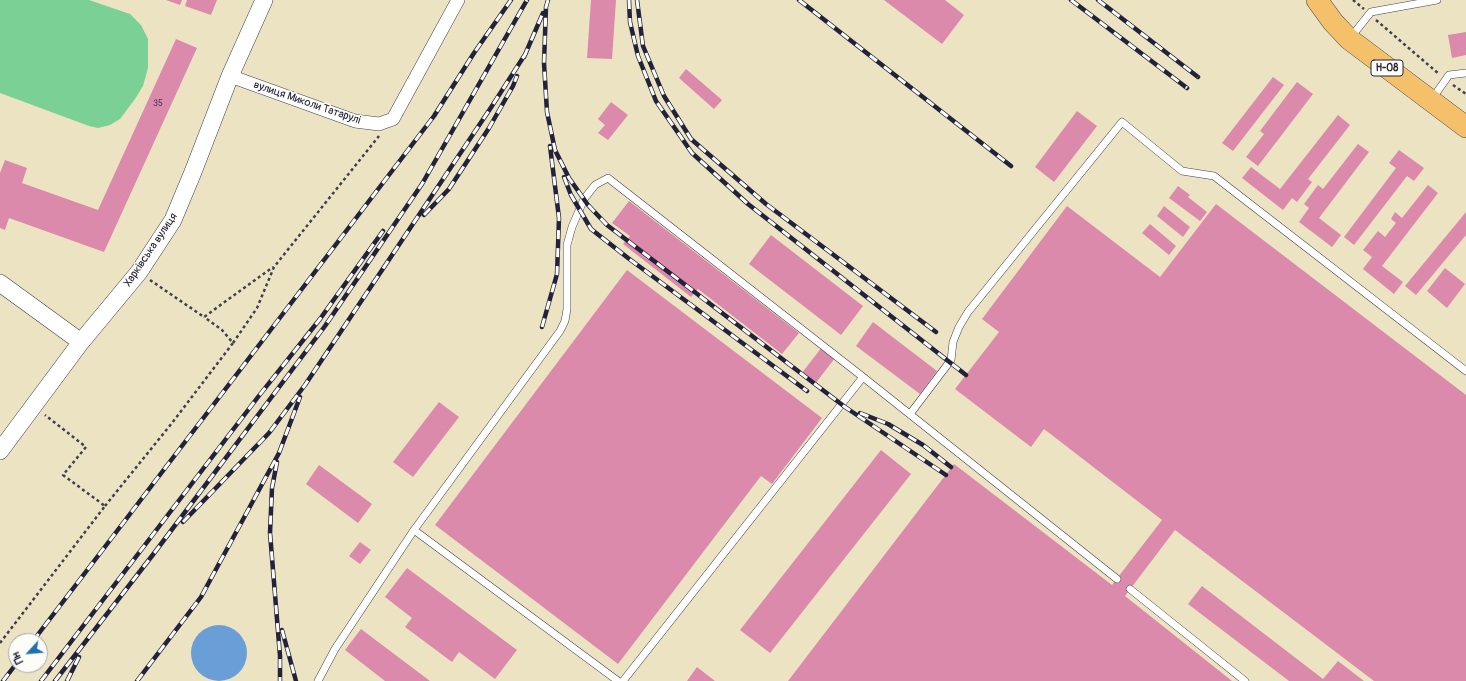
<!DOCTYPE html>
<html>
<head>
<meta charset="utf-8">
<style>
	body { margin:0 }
	#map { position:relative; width:1466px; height:681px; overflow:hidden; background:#ece3c3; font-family:Pangolin,sans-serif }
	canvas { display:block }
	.north { position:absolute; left:8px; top:633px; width:40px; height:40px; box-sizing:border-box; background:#fdfcf7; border:1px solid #a5a5ac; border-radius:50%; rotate:244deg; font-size:11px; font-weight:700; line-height:16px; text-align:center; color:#22223b }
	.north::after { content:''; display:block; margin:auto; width:14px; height:18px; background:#1f6fb2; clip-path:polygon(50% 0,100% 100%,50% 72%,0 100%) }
</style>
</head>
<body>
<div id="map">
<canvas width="1466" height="681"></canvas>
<div class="north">Пн</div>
</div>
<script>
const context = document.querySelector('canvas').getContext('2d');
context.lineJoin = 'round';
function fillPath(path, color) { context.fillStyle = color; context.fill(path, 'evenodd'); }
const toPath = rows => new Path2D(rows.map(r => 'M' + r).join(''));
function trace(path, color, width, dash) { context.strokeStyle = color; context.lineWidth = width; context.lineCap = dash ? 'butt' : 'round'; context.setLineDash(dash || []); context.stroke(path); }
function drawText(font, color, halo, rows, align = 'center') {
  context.font = font + ' Pangolin,sans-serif'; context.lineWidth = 3; context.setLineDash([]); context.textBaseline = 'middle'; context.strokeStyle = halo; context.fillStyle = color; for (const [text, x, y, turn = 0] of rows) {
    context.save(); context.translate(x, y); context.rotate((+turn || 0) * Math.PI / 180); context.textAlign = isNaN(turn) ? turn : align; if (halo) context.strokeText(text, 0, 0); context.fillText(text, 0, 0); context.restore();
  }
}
fillPath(toPath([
	[0,0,89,0,130,14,141,25,148,39,148,68,143,86,135,99,120,119,110,125,98,128,89,126,0,93]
]), '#7bd195');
fillPath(toPath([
	'191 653a28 28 0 1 1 56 0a28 28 0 1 1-56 0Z'
]), '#6a9ed6');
fillPath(toPath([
	[166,0,182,0,180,5],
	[187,0,217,0,211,15,185,6],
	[591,0,616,0,612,59,587,58],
	[884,0,945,0,964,15,942,44],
	[1466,32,1466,55,1452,58,1448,35],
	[176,39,197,48,104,252,9,218,5,230,0,228,0,173,5,160,27,168,22,183,98,210],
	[686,69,722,100,714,109,679,78],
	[1273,77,1284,85,1233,151,1222,143],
	[1297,82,1313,94,1258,166,1246,157,1264,134,1260,131],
	[611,102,628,115,608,140,598,133,605,125,598,119],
	[1077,111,1097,126,1054,182,1035,167],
	[1338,115,1350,125,1308,179,1312,182,1297,202,1292,198,1283,210,1242,178,1251,167,1280,189],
	[1358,144,1369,152,1319,218,1341,235,1332,247,1299,222,1309,208,1304,204,1318,185,1323,189],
	[1399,150,1424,168,1414,181,1407,176,1354,245,1344,237,1396,168,1389,163],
	[1428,185,1438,193,1382,266,1403,282,1394,294,1363,269,1372,257,1363,250,1378,231,1385,237,1396,223,1391,219,1395,212,1402,218],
	[1178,186,1190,195,1188,197,1207,212,1200,221,1169,198],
	[629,201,799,333,782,354,698,289,691,297,623,244,630,236,612,223],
	[1216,204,1466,395,1466,681,1374,681,1175,530,1125,596,1232,681,788,681,954,464,1112,585,1162,520,1044,429,1031,447,955,389,999,332,982,319,1067,206,1160,277],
	[1164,206,1190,227,1183,237,1157,216],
	[1466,212,1466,235,1416,295,1405,286],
	[1150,224,1176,246,1169,255,1142,233],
	[771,235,863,306,841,335,749,264],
	[1445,268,1465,284,1447,308,1427,291],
	[627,270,822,418,772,484,761,476,618,664,435,525],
	[873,322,937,371,920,394,856,346],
	[822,347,835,358,815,384,801,374],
	[439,402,459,417,413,477,393,462],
	[881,450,911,474,770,653,740,630],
	[319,465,372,504,358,523,306,484],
	[360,542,371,550,360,564,349,556],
	[407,568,517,650,495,679,459,652,452,662,405,627,412,618,385,597],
	[1202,586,1323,679,1338,661,1364,681,1289,681,1188,604],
	[361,629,430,681,385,681,345,650],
	[697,667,715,681,687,681]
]), '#db8aab');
const service = toPath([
	[1351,37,1371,12,1437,0],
	[1432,99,1449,75,1466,73],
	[910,414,951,360,953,342,959,327,968,312,1122,122,1182,171,1214,176,1466,371],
	[414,530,618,681],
	[1130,589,1245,681],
	[318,681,335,649,414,530,560,331,565,321,567,309,567,245,572,227,584,199,595,185,608,178,863,377,1117,579],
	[623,681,863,377]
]);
const minor = toPath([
	[230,76,355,121,379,124,393,119,458,0]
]);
const tertiary = toPath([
	[0,283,81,342],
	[0,451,81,342,139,272,173,220,193,172,230,76,264,0]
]);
const primary = toPath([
	[1317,0,1333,22,1349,39,1466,127]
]);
trace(service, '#403f4f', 8);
trace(minor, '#403f4f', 14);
trace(tertiary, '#403f4f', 18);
trace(primary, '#403f4f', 22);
trace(toPath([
	[1353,0,1364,9],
	[1376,20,1439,74],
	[1453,85,1466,94],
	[150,280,204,317,273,267],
	[233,343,257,308,274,267,379,136],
	[105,506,172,423,233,343,222,330,204,317],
	[0,643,105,506,63,475,86,447,45,415]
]), '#403f4f', 2.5, [3, 3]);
trace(service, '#fff', 7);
trace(minor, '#fff', 13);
trace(tertiary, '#fff', 17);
trace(primary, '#f4c16a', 21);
const rail = toPath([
	[548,0,546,7,544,63,547,112,555,150,569,178,588,205,607,225,845,407,946,475],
	[629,0,630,22,638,56,656,101,692,153,748,204,966,375],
	[637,0,643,46,664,96,691,139,766,204,936,332],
	[799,0,1011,166],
	[1071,0,1187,88],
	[1098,0,1198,77],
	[524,57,543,13],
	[564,177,571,195,591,229,628,258,807,391],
	[424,215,449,189,489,128,513,86,517,76],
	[542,327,557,274,559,218,550,146],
	[860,413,888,424,923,445,951,467],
	[277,462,272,488,270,533,280,656,280,681],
	[183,522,269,433,305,385,492,106,526,53],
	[282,630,296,681],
	[33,641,434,116,474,53,511,0],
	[3,681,16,664],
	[41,681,258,397,320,319,383,231],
	[55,681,155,552,325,326,422,184,527,0],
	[67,681,79,657],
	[137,681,201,597,279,453,300,397]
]);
trace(rail, '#22223b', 4.5);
trace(rail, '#fdfcf7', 3, [9]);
drawText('9px', '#503c57', null, [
	["35",158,104]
]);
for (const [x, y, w] of [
	[1387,68,32]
]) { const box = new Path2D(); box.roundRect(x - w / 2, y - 8, w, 16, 3); context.fillStyle = '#fdfcf7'; context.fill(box); trace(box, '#22223b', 1); }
drawText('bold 10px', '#22223b', null, [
	["Н-08",1387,68]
]);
drawText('11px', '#22223b', '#fdfcf7', [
	["вулиця Миколи Татарулі",307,103,19],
	["Харківська вулиця",151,250,-56]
]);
</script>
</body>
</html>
